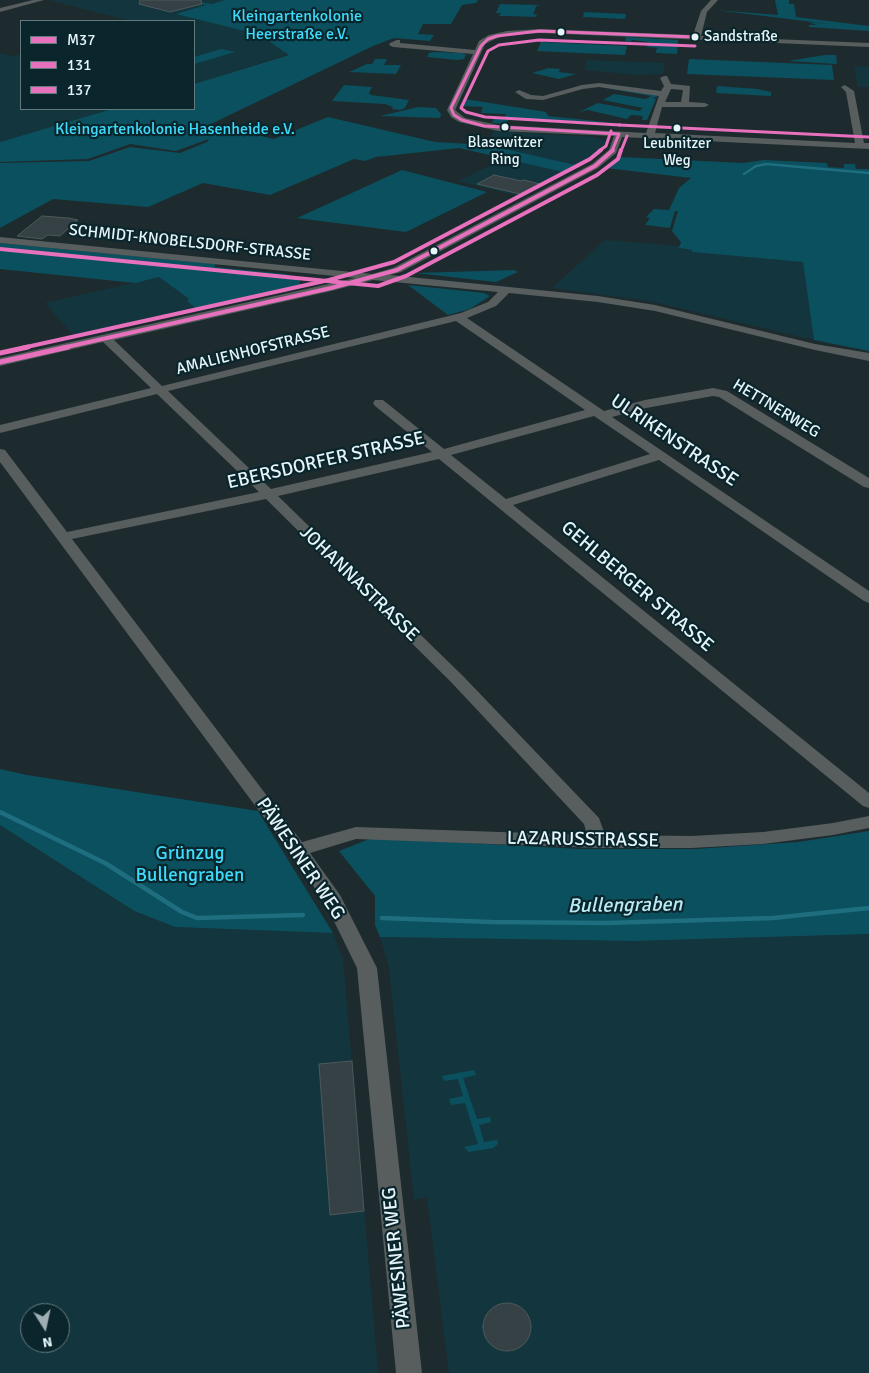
<!DOCTYPE html>
<html>
<head>
<meta charset="utf-8">
<style>
	body { margin:0 }
	#map { position:relative; width:869px; height:1373px; overflow:hidden; background:#1d2b2e; font-family:Signika,sans-serif }
	canvas { display:block }
	.legend { position:absolute; left:20px; top:20px; width:175px; height:90px; box-sizing:border-box; background:#0a262c; border:1px solid #62797e; margin:0; padding:6px 9px; list-style:none; font-size:15px; color:#e5f5f9 }
	.legend li { display:flex; align-items:center; gap:10px; height:25px }
	.legend b { width:25px; border:1px solid #62797e }
	.north { position:absolute; left:20px; top:1303px; width:50px; height:50px; box-sizing:border-box; background:#0a262c; border:1px solid #62797e; border-radius:50%; rotate:170deg; font-size:14px; font-weight:700; line-height:20px; text-align:center; color:#e5f5f9 }
	.north::after { content:''; display:block; margin:auto; width:18px; height:22px; background:#9faeb2; clip-path:polygon(50% 0,100% 100%,50% 72%,0 100%) }
</style>
</head>
<body>
<div id="map">
<canvas width="869" height="1373"></canvas>
<ul class="legend">
<li><b style="height:6px;background:#e771bd"></b>M37</li>
<li><b style="height:6px;background:#e771bd"></b>131</li>
<li><b style="height:6px;background:#e771bd"></b>137</li>
</ul>
<div class="north">N</div>
</div>
<script>
const context = document.querySelector('canvas').getContext('2d');
context.lineJoin = 'round';
function fillPath(path, color) { context.fillStyle = color; context.fill(path, 'evenodd'); }
const toPath = rows => new Path2D(rows.map(r => 'M' + r).join(''));
function trace(path, color, width, dash) { context.strokeStyle = color; context.lineWidth = width; context.lineCap = dash ? 'butt' : 'round'; context.setLineDash(dash || []); context.stroke(path); }
function drawText(font, color, halo, rows, align = 'center') {
  context.font = font + ' Signika,sans-serif'; context.lineWidth = 4.5; context.setLineDash([]); context.textBaseline = 'middle'; context.strokeStyle = halo; context.fillStyle = color; for (const [text, x, y, turn = 0] of rows) {
    context.save(); context.translate(x, y); context.rotate((+turn || 0) * Math.PI / 180); context.textAlign = isNaN(turn) ? turn : align; if (halo) context.strokeText(text, 0, 0); context.fillText(text, 0, 0); context.restore();
  }
}
fillPath(toPath([
	[49,0,228,0,177,14,274,38,271,43,289,54,194,84,194,21,131,21],
	[0,53,12,56,21,54,21,109,112,109,0,142],
	[587,60,665,63,663,74,638,75,584,70],
	[854,66,869,67,869,87,858,87],
	[493,131,595,137,606,141,598,154,580,166,488,145],
	[505,158,567,173,522,197,458,181],
	[605,240,680,246,680,249,693,250,693,252,803,262,814,340,650,301,552,288],
	[159,277,189,300,188,302,199,311,76,338,45,303],
	[0,825,133,911,175,927,333,933,343,959,378,1373,0,1373],
	[30,1313,60,1313,60,1343,30,1343],
	[869,934,869,1373,449,1373,427,1197,414,1200,389,968,380,937,634,941]
]), '#13363e');
fillPath(toPath([
	[185,0,212,4,225,0,478,0,476,3,462,5,451,24,423,24,418,34,434,35,430,41,394,38,373,46,211,124,274,139,328,117,435,142,488,145,580,166,567,173,459,148,376,157,365,161,354,159,270,195,203,183,148,207,53,199,0,228,0,163,89,161,130,147,180,153,207,142,209,139,176,151,130,144,88,159,0,162,0,142,112,109,194,109,194,84,289,55,270,42,273,38,176,14,206,5],
	[770,0,789,0,789,4,794,4,796,17,869,26,869,31,809,27,809,25,817,25,808,22,830,24,715,10,778,15,775,0],
	[500,4,541,5,536,6,535,10,533,14,537,15,536,17,506,16,499,16,501,13,496,13],
	[584,12,626,14,625,19,583,17],
	[626,37,678,40,677,54,656,53,656,50,658,48,647,47,649,42,632,40,631,42,625,41],
	[541,42,627,46,625,55,537,51],
	[221,49,235,52,194,64,194,57],
	[434,52,462,53,466,55,464,59,458,60,427,57,429,53],
	[825,55,836,55,837,64,788,61],
	[375,59,387,59,384,65,401,65,396,74,349,72,367,64,372,64],
	[689,59,832,65,834,80,687,74],
	[549,68,560,69,559,72,576,74,559,79,532,73],
	[344,85,372,87,369,93,371,95,409,100,405,108,400,110,392,109,393,107,385,104,332,101],
	[717,86,757,89,771,92,771,96,716,93],
	[614,87,657,94,657,97,652,98,656,99,647,120,642,120,643,116,631,115,627,119,588,110,579,112,598,103,639,111,643,108,603,100,614,94,646,99,651,96,611,89],
	[465,99,546,112,548,116,615,123,509,118,506,124,492,123,494,119,504,119,506,114,481,113,483,107,462,106],
	[418,107,436,108,441,114,440,118,380,116],
	[620,157,743,163,764,160,827,163,828,167,844,168,844,164,855,164,856,169,869,169,869,351,814,340,803,262,692,252,692,250,679,248,681,242,672,231,678,211,675,211,670,228,645,225,650,218,646,217,654,209,669,210,679,188,691,178,606,168],
	[402,170,487,192,406,232,297,218],
	[0,243,215,264,215,267,286,274,299,278,301,288,199,311,187,301,189,299,159,277,135,283,0,269],
	[514,270,518,272,496,282,415,273],
	[408,285,484,293,490,296,470,309,448,315],
	[0,769,27,775,258,811,333,933,175,927,134,911,0,825],
	[869,831,869,934,634,941,380,937,375,925,375,896,339,851,372,838,580,849,695,849,798,842],
	[474,1070,476,1075,463,1078,477,1119,490,1117,491,1122,479,1125,484,1142,497,1140,498,1144,493,1148,469,1152,464,1147,478,1144,465,1103,451,1105,449,1099,463,1096,458,1079,444,1081,442,1076]
]), '#0b505e');
trace(toPath([
	[744,174,756,166,766,164,869,173]
]), '#1e6e7f', 2.5);
trace(toPath([
	[0,812,105,863,182,912,197,918,303,915],
	[382,918,491,922,605,923,773,918,869,908]
]), '#1e6e7f', 4.5);
const building = toPath([
	[140,0,201,0,202,4,170,12,139,4,140,0],
	[494,175,521,181,524,180,540,184,520,194,477,184,494,175],
	[42,216,68,218,78,220,60,236,48,235,42,239,17,236,42,216],
	[352,1061,364,1211,330,1215,319,1064,352,1061],
	'483 1327a24 24 0 1 1 48 0a24 24 0 1 1-48 0Z'
]);
fillPath(building, '#354144');
trace(building, '#4d595b', 1);
fillPath(toPath([
	[33,0,44,0,0,12,0,8,33,0],
	[711,0,718,0,707,12,701,36,869,43,869,47,541,33,507,35,495,39,485,44,455,110,465,118,498,125,646,133,659,96,599,87,583,89,543,100,526,99,515,92,519,90,531,95,543,96,582,85,599,83,661,91,664,86,660,78,664,76,667,76,671,84,690,86,689,102,705,103,709,105,705,107,662,107,655,133,855,143,846,92,841,87,845,85,854,91,864,143,869,143,869,149,622,137,616,153,598,168,401,272,390,275,598,296,655,305,815,344,869,353,869,361,815,350,655,311,598,302,509,293,496,306,467,318,604,411,645,400,713,388,727,391,869,478,869,488,864,487,719,397,713,396,646,408,612,417,869,591,869,603,864,601,659,460,513,505,869,793,869,808,863,806,439,459,278,496,463,676,599,818,605,835,692,836,763,832,833,823,869,816,869,828,833,835,763,844,692,848,598,848,356,839,310,853,340,895,377,968,422,1373,396,1373,357,968,325,903,291,854,0,462,0,449,5,450,67,532,259,492,157,394,0,433,0,425,151,388,103,342,0,366,0,358,355,278,0,243,0,237,372,274,393,268,592,164,609,150,614,136,498,131,459,122,451,117,447,110,473,54,393,47,389,45,390,43,397,40,400,40,400,43,475,50,479,41,489,35,507,31,541,29,693,35,701,11,711,0],
	[671,89,683,90,681,102,665,102,671,89],
	[373,280,498,292,488,302,461,313,162,386,114,340,331,291,373,280],
	[456,321,585,410,444,449,383,400,375,400,373,403,375,406,432,452,271,489,168,391,456,321],
	[594,416,650,454,506,499,451,455,594,416],
	[266,499,451,682,584,824,587,835,356,827,302,842,72,539,266,499]
]), '#585d5e');
trace(toPath([
	[619,134,484,126,462,120,454,115,451,108,481,46,488,39,497,36,539,31,695,37],
	[612,151,619,134]
]), '#e771bd', 3);
trace(toPath([
	[62,348,331,288,397,270,595,166,613,150]
]), '#e771bd', 4);
trace(toPath([
	[0,362,68,347]
]), '#e771bd', 5);
trace(toPath([
	[620,125,485,117,466,112,461,108,488,51,499,45,539,40,695,46],
	[621,151,627,136]
]), '#e771bd', 3);
trace(toPath([
	[0,249,378,286,406,276,597,175,618,159,621,150]
]), '#e771bd', 4);
trace(toPath([
	[619,125,869,137],
	[599,151,606,146,611,131]
]), '#e771bd', 3);
trace(toPath([
	[22,348,329,280,394,262,590,159,601,150]
]), '#e771bd', 4);
trace(toPath([
	[0,353,28,347]
]), '#e771bd', 5);
for (const [x, y, r, color] of [
	[561,32,4.5,"#e5f5f9"],
	[695,37,4.5,"#e5f5f9"],
	[505,127,4.5,"#e5f5f9"],
	[677,128,4.5,"#e5f5f9"],
	[434,251,4.5,"#e5f5f9"]
]) { const dot = new Path2D(); dot.arc(x, y, r, 0, 2 * Math.PI); context.fillStyle = color; context.fill(dot); trace(dot, '#0a262c', 2); }
drawText('15px', '#e5f5f9', '#0a262c', [
	["Sandstraße",704,37,"left"],
	["Blasewitzer",505,143],
	["Ring",505,160],
	["Leubnitzer",677,144],
	["Weg",677,161]
]);
drawText('16px', '#3ddcfc', '#0a262c', [
	["Kleingartenkolonie",297,17],
	["Heerstraße e.V.",297,35],
	["Kleingartenkolonie Hasenheide e.V.",175,130]
]);
drawText('16px', '#e5f5f9', '#0a262c', [
	["SCHMIDT-KNOBELSDORF-STRASSE",190,243,6],
	["AMALIENHOFSTRASSE",253,351,-14],
	["HETTNERWEG",776,409,31]
]);
drawText('19px', '#e5f5f9', '#0a262c', [
	["ULRIKENSTRASSE",674,441,34],
	["EBERSDORFER STRASSE",326,461,-13],
	["JOHANNASTRASSE",359,584,44],
	["GEHLBERGER STRASSE",637,587,40],
	["LAZARUSSTRASSE",583,840,1],
	["PÄWESINER WEG",300,859,56],
	["PÄWESINER WEG",397,1258,-96]
]);
drawText('19px', '#3ddcfc', '#0a262c', [
	["Grünzug",190,854],
	["Bullengraben",190,876]
]);
drawText('italic 20px', '#b8eaf6', '#0a262c', [
	["Bullengraben",625,906,-1]
]);
</script>
</body>
</html>
